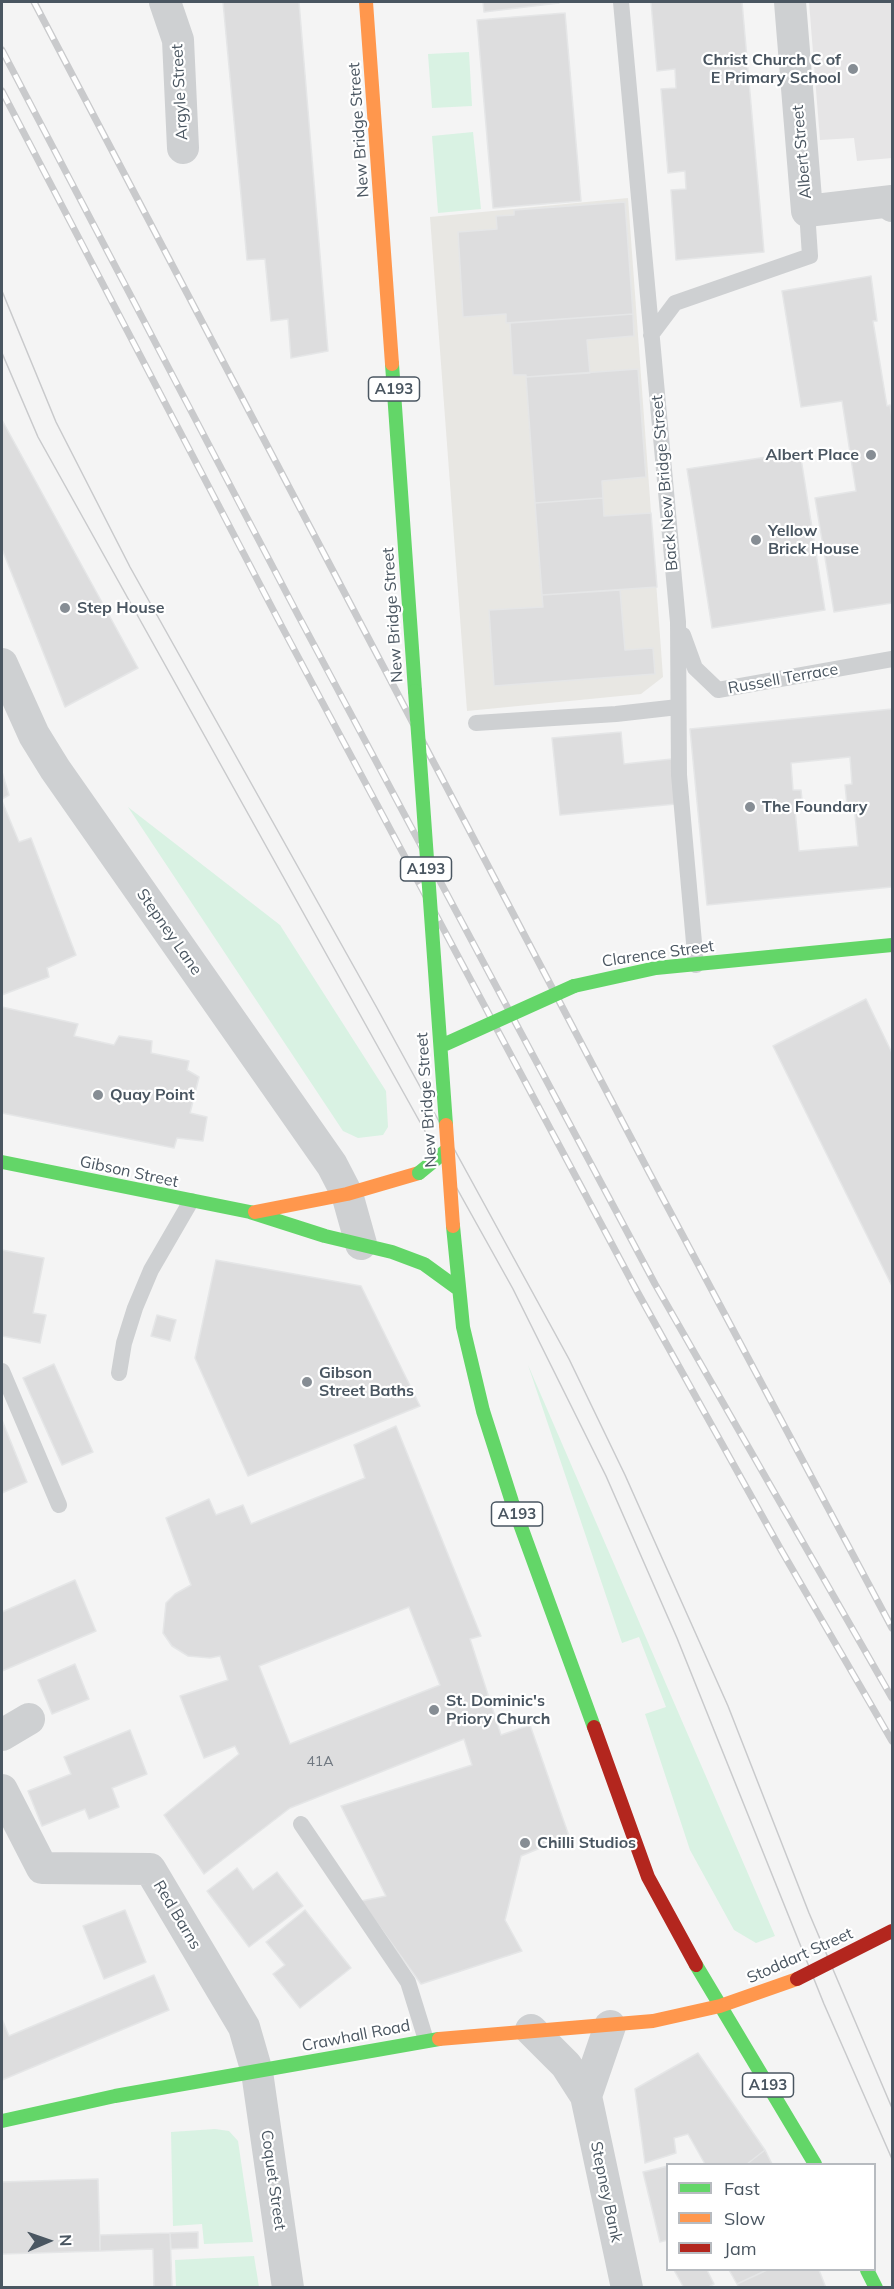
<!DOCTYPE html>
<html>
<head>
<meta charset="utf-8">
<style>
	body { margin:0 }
	#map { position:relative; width:894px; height:2289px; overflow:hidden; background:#f4f4f4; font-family:Mulish,sans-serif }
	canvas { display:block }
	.frame { position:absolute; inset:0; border:3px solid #4a5661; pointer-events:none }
	.legend { position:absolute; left:666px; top:2163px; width:210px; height:108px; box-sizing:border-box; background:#fff; border:2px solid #b7bbc0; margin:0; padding:8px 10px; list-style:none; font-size:18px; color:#4a5661 }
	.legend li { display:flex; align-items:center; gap:12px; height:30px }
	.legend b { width:30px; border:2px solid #b7bbc0 }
	.north { position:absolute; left:18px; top:2211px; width:60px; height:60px; -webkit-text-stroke:4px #fff; paint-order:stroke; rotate:88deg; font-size:16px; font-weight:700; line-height:24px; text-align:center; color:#4a5661 }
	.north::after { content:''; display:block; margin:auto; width:21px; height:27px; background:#4a5661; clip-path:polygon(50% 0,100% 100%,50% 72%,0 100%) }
</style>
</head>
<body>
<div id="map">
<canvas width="894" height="2289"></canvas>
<div class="frame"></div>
<ul class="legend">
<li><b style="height:8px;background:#63d668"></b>Fast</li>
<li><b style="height:8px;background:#ff974d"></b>Slow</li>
<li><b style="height:8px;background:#b3261e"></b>Jam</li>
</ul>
<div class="north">N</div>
</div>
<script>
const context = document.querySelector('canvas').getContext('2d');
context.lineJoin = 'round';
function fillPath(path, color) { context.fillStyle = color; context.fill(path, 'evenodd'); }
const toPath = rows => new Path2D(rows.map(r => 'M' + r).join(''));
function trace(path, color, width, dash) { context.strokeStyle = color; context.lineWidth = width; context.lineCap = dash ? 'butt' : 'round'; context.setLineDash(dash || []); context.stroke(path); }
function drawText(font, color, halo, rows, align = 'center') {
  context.font = font + ' Mulish,sans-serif'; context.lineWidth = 4.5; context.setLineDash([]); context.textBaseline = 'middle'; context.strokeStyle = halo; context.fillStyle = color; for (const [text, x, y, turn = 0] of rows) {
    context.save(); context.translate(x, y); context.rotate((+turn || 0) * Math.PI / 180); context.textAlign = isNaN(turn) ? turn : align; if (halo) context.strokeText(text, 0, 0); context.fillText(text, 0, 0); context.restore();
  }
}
fillPath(toPath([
	[628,198,663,677,641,694,467,711,430,217]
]), '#e8e7e3');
fillPath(toPath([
	[809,2,892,2,892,158,857,161,854,138,820,140]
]), '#e6e5e6');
fillPath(toPath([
	[469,52,472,106,432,108,428,54],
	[473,132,481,209,438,213,432,136],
	[128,807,280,925,386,1091,388,1127,383,1135,358,1138,343,1131],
	[528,1365,775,1936,756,1943,734,1930,690,1850,645,1714,666,1707,639,1637,622,1643],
	[215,2129,229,2131,238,2141,253,2242,204,2244,202,2224,173,2226,171,2132],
	[254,2256,259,2287,176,2287,175,2260]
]), '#d9f2e3');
const building = toPath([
	[223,2,299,2,328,351,291,358,288,319,271,321,265,259,247,260,223,2],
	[483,2,559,2,559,3,484,12,483,2],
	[651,2,742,2,764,252,676,260,671,190,686,189,685,171,668,173,661,89,676,88,675,69,657,71,651,2],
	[565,13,581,201,493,208,477,20,565,13],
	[625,202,633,314,506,323,506,314,463,317,458,232,497,229,496,216,514,215,514,210,625,202],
	[871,276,877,321,873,321,887,406,890,405,892,418,892,603,834,612,815,498,856,491,842,401,801,407,782,291,871,276],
	[633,314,634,336,587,340,590,373,526,377,526,375,513,375,510,323,633,314],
	[638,369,646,477,602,481,603,498,535,503,526,377,638,369],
	[2,420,138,668,65,707,2,549,2,420],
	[800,452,825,610,712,628,687,469,800,452],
	[603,498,604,516,651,513,657,587,542,595,535,503,603,498],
	[620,590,625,650,653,648,655,674,494,686,489,610,543,607,542,595,620,590],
	[892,709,892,887,707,905,690,729,892,709],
	[850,757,852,784,845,785,847,805,854,805,858,846,799,851,795,810,803,809,801,790,793,790,791,763,850,757],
	[621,732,624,764,672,759,676,804,560,815,552,738,621,732],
	[2,772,9,795,2,799,2,772],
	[2,801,19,842,31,838,76,955,47,968,49,977,2,995,2,801],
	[866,999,892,1053,892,1286,773,1046,866,999],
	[2,1007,78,1024,74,1036,114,1045,119,1036,152,1041,151,1053,189,1061,187,1070,199,1077,190,1113,207,1117,203,1141,177,1138,174,1148,2,1113,2,1007],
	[2,1250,44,1258,33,1313,46,1315,40,1343,2,1336,2,1250],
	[216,1260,361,1286,420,1406,248,1476,195,1358,216,1260],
	[157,1315,176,1320,170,1341,151,1336,157,1315],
	[54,1364,93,1452,62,1465,23,1378,54,1364],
	[2,1420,27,1482,2,1493,2,1420],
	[396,1426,481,1636,470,1639,501,1735,530,1725,569,1836,521,1856,505,1920,522,1951,421,1984,361,1901,386,1896,341,1806,472,1765,464,1739,290,1808,204,1874,164,1815,239,1754,235,1746,204,1758,180,1696,228,1680,220,1656,210,1658,188,1656,172,1646,163,1633,166,1603,175,1594,191,1585,166,1518,209,1499,216,1515,243,1505,251,1524,365,1478,354,1445,396,1426],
	[409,1607,440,1685,290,1744,259,1666,409,1607],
	[75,1580,96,1631,2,1671,2,1612,75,1580],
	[75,1664,89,1699,52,1714,38,1680,75,1664],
	[130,1730,147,1774,112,1788,119,1807,89,1819,85,1809,42,1826,28,1791,71,1774,64,1757,130,1730],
	[237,1868,253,1890,277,1872,303,1906,249,1947,207,1891,237,1868],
	[125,1910,146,1962,104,1979,83,1926,125,1910],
	[305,1910,351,1968,300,2008,273,1974,285,1965,266,1942,305,1910],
	[154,1975,169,2010,2,2080,2,2019,9,2036,154,1975],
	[698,2053,765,2150,747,2164,705,2164,688,2134,674,2138,676,2153,645,2163,635,2089,698,2053],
	[765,2150,772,2164,747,2164,765,2150],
	[668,2166,668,2240,660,2242,643,2172,668,2166],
	[98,2179,100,2251,2,2254,2,2182,98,2179],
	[198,2232,198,2248,171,2249,170,2233,198,2232],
	[170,2233,172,2288,154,2288,153,2249,100,2251,100,2235,170,2233],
	[674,2270,707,2270,714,2284,707,2288,684,2288,674,2270],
	[729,2270,767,2270,737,2284,729,2270],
	[767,2270,819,2270,826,2288,739,2288,737,2284,767,2270]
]);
fillPath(building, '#ddddde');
trace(building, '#e5e6e7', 1.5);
trace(toPath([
	[621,2,678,622,679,775,696,965],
	[651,335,675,303,810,256,807,211],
	[683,635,695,668,718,690,892,659],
	[476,723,616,714,678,707],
	[2,1371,59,1505],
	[119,1373,124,1343,135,1308,151,1270,191,1201],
	[301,1824,408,1982,426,2040]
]), '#ced0d2', 16);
trace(toPath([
	[165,2,178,40,183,148],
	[790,2,807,211,892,201,892,206],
	[2,664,34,735,55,769,332,1165,347,1194,361,1244],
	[2,1735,29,1719],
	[2,1790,42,1868,150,1869,244,2027,257,2072,288,2288],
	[531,2030,566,2065,586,2096,627,2288],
	[586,2096,610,2026]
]), '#ced0d2', 32);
trace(toPath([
	[392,364,415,691],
	[574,986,656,968,892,945],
	[2,1162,250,1212,325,1236,392,1252,424,1264,457,1288],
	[453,1226,463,1327,483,1411,512,1502,594,1727],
	[696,1965,815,2164],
	[2,2121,115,2096,439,2039],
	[867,2270,876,2288]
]), '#63d668', 14);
trace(toPath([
	[366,2,392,364],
	[255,1212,347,1194,419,1173],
	[439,2039,653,2021,720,2006,797,1979]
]), '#ff974d', 14);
trace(toPath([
	[594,1727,648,1877,696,1965]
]), '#b3261e', 14);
trace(toPath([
	[2,291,56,422,130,567,377,1008,569,1359,625,1475,728,1706,809,1913,892,2108],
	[2,353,38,437,513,1289,606,1476,677,1638,824,2004,892,2159]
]), '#c9cacc', 1.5);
const rail = toPath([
	[34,2,650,1174,892,1628],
	[2,50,298,615,655,1284,892,1698],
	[2,91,281,625,638,1293,780,1548,892,1741]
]);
trace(rail, '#c9cacc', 7);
trace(rail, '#fff', 4.5, [14]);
trace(toPath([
	[415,691,446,1125],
	[441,1046,574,986],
	[419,1173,447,1150]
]), '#63d668', 14);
trace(toPath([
	[446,1125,453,1226]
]), '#ff974d', 14);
trace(toPath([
	[797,1979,892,1931]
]), '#b3261e', 14);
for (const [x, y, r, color] of [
	[853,69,6,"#868d94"],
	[871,455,6,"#868d94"],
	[756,540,6,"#868d94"],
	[65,608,6,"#868d94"],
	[750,807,6,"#868d94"],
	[98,1095,6,"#868d94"],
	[307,1382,6,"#868d94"],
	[434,1710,6,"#868d94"],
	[525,1843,6,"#868d94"]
]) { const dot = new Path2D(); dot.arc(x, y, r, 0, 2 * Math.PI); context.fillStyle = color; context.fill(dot); trace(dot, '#fff', 2); }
drawText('14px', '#707881', null, [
	["41A",320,1762]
]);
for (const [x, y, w] of [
	[394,389,51],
	[426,869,51],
	[517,1514,51],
	[768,2085,51]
]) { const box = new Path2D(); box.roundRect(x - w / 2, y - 12, w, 24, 4.5); context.fillStyle = '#fff'; context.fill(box); trace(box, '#4a5661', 1.5); }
drawText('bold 15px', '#4a5661', null, [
	["A193",394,389],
	["A193",426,869],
	["A193",517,1514],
	["A193",768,2085]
]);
drawText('bold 16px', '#4a5661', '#fff', [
	["Christ Church C of",841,60,"right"],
	["E Primary School",841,78,"right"],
	["Albert Place",859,455,"right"],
	["Yellow",768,531],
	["Brick House",768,549],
	["Step House",77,608],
	["The Foundary",762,807],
	["Quay Point",110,1095],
	["Gibson",319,1373],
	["Street Baths",319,1391],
	["St. Dominic's",446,1701],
	["Priory Church",446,1719],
	["Chilli Studios",537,1843]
], 'left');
drawText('16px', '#4a5661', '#fff', [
	["Argyle Street",180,92,-93],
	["New Bridge Street",359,130,-94],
	["Albert Street",802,152,-95],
	["Back New Bridge Street",665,483,-95],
	["New Bridge Street",393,615,-94],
	["Russell Terrace",783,679,-10],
	["Stepney Lane",169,932,55],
	["Clarence Street",658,954,-8],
	["New Bridge Street",427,1100,-94],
	["Gibson Street",129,1172,12],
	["Red Barns",177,1915,59],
	["Stoddart Street",800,1956,-24],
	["Crawhall Road",356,2036,-11],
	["Coquet Street",273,2180,82],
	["Stepney Bank",606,2192,78]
]);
</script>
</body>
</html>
